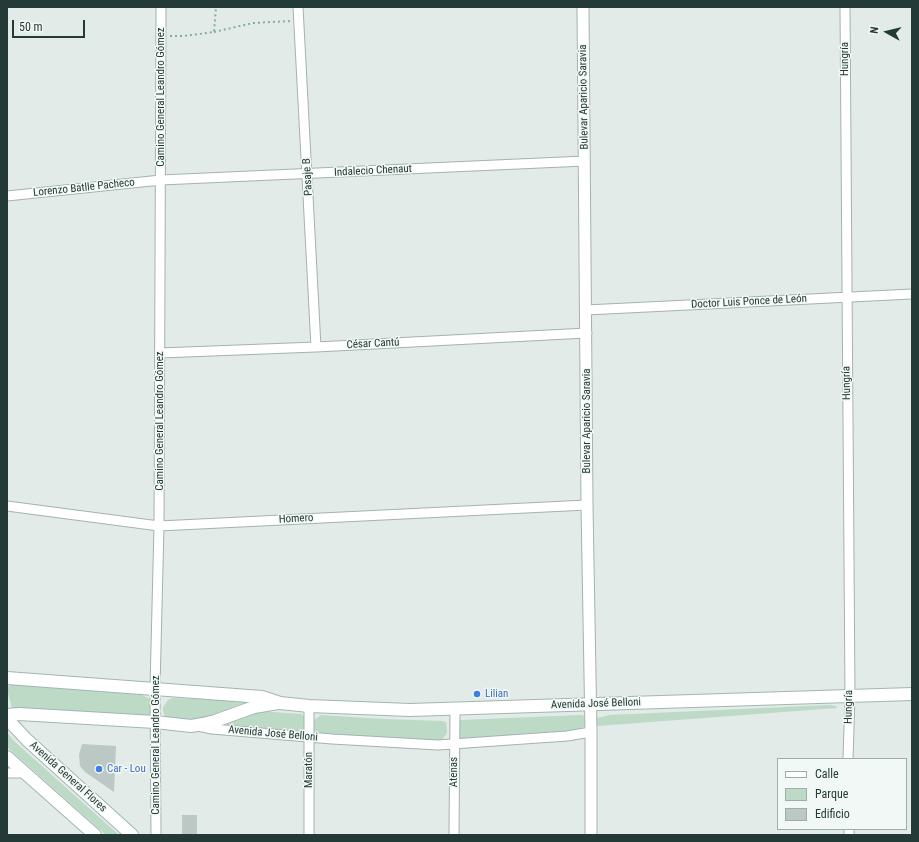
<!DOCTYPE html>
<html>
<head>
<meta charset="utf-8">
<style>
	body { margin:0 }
	#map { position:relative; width:919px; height:842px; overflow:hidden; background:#e2ebe8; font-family:"Roboto Condensed",sans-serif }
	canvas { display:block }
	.frame { position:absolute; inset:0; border:8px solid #243a36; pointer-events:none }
	.legend { position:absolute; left:777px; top:758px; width:130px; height:72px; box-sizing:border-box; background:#f2f8f5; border:1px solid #a0aca9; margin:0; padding:5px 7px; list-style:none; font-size:12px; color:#243a36 }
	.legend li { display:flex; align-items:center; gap:8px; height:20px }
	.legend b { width:20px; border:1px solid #a0aca9 }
	.north { position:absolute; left:867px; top:12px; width:40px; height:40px; -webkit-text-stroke:3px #f2f8f5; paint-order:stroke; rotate:278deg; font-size:11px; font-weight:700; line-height:16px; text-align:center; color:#243a36 }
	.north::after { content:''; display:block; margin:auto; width:14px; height:18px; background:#243a36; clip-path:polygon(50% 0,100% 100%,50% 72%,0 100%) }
	.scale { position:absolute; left:12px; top:20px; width:73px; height:18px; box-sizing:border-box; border:2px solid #243a36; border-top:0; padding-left:5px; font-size:12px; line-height:14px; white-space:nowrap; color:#243a36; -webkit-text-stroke:3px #f2f8f5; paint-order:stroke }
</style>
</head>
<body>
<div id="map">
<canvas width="919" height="842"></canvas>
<div class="frame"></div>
<ul class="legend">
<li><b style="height:5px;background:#fff"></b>Calle</li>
<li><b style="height:11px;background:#bddac7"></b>Parque</li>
<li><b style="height:11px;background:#bbc8c4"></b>Edificio</li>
</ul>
<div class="north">N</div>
<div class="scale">50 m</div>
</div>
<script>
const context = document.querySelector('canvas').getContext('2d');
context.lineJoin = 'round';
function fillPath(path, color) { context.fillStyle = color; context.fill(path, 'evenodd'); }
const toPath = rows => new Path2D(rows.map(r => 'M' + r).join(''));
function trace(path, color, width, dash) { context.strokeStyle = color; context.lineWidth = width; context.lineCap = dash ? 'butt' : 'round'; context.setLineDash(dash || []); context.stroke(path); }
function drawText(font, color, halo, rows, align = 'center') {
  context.font = font + ' "Roboto Condensed",sans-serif'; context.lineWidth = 3; context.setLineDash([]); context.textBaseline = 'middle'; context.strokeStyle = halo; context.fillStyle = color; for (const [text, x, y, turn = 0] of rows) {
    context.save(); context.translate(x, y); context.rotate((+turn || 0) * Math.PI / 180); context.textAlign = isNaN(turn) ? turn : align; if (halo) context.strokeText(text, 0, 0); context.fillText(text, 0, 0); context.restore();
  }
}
fillPath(toPath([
	[11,684,142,695,148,698,151,701,151,712,146,717,14,710,12,708,7,690,8,687],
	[172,698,270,702,238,705,206,720,195,723,165,717,163,711,163,707,168,700],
	[828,705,836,706,837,708,598,726,596,725,597,718,610,715],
	[258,711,301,714,303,715,306,721,304,731,303,733,226,727,227,724],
	[321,715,383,719,442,721,446,722,447,730,447,733,442,740,436,741,322,734,316,733,313,729,314,720],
	[581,715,584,716,585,725,583,728,577,730,469,740,464,740,459,737,459,721,460,720],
	[7,732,14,741,119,835,106,835,7,747]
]), '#bddac7');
fillPath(toPath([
	[82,744,116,746,114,792,85,772,80,766,79,755],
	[182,815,197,815,197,835,182,835]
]), '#bbc8c4');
const minor = toPath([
	[298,7,316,347],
	[845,7,850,696,848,759],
	[7,196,161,180,585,161],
	[586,310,912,294],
	[160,353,316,347,587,333],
	[7,506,159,526,587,505],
	[198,726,212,729,332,739,438,745,567,736,591,732],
	[7,773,26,773],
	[849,829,849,835],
	[156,835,155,688,159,526,161,7],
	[309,835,309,706],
	[454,835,455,709]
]);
const tertiary = toPath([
	[583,7,587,505,591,732,591,835]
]);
const secondary = toPath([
	[7,678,262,697,280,703,309,706,410,710,912,694],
	[7,715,19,714,155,722,191,726,203,724,215,721,254,707,278,703],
	[7,717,11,723,27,740,132,835],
	[7,757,95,835]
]);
trace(minor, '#a5b2af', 11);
trace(tertiary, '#a5b2af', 13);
trace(secondary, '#a2b6b0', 14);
trace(toPath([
	[214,32,253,23,291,21],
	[170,36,184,36,214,32,216,7]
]), '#86aba3', 2, [2, 3]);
trace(minor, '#fff', 9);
trace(tertiary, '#fff', 11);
trace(secondary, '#fff', 12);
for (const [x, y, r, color] of [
	[477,694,4,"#3f7fe0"],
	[99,769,4,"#3f7fe0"]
]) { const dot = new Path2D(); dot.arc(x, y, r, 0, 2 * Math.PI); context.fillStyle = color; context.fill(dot); trace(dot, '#f2f8f5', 1.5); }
drawText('11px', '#243a36', '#f2f8f5', [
	["Hungría",845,59,-90],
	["Camino General Leandro Gómez",161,97,-90],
	["Bulevar Aparicio Saravia",584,97,-91],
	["Indalecio Chenaut",373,171,-3],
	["Pasaje B",308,177,-93],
	["Lorenzo Batlle Pacheco",84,188,-6],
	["Doctor Luis Ponce de León",749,302,-3],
	["César Cantú",373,344,-3],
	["Hungría",847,383,-91],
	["Camino General Leandro Gómez",160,421,-90],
	["Bulevar Aparicio Saravia",587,421,-90],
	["Homero",296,519,-3],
	["Avenida José Belloni",596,704,-2],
	["Hungría",849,707,-89],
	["Avenida José Belloni",273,734,5],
	["Camino General Leandro Gómez",156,745,-90],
	["Maratón",309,770,-90],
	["Atenas",454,772,-90],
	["Avenida General Flores",68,777,42]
]);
drawText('11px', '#366cbe', '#f2f8f5', [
	["Lilian",485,694],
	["Car - Lou",107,769]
], 'left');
</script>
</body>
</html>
